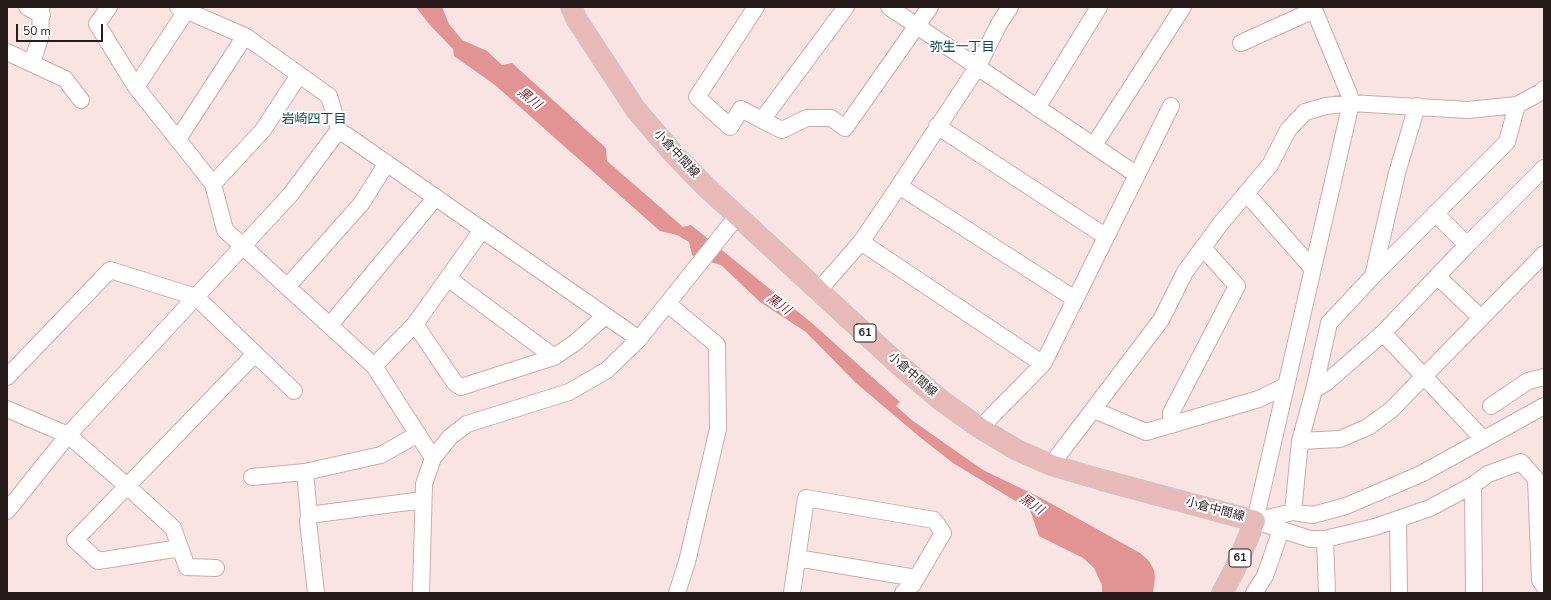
<!DOCTYPE html>
<html>
<head>
<meta charset="utf-8">
<style>
	body { margin:0 }
	#map { position:relative; width:1551px; height:600px; overflow:hidden; background:#fae4e3; font-family:"Nunito Sans",sans-serif }
	canvas { display:block }
	.frame { position:absolute; inset:0; border:8px solid #281b1b; pointer-events:none }
	.scale { position:absolute; left:16px; top:24px; width:87px; height:18px; box-sizing:border-box; border:2px solid #281b1b; border-top:0; padding-left:5px; font-size:12px; line-height:14px; white-space:nowrap; color:#281b1b; -webkit-text-stroke:3px #fff; paint-order:stroke }
</style>
</head>
<body>
<div id="map">
<canvas width="1551" height="600"></canvas>
<div class="frame"></div>
<div class="scale">50 m</div>
</div>
<script>
const context = document.querySelector('canvas').getContext('2d');
context.lineJoin = 'round';
function fillPath(path, color) { context.fillStyle = color; context.fill(path, 'evenodd'); }
const toPath = rows => new Path2D(rows.map(r => 'M' + r).join(''));
function trace(path, color, width, dash) { context.strokeStyle = color; context.lineWidth = width; context.lineCap = dash ? 'butt' : 'round'; context.setLineDash(dash || []); context.stroke(path); }
function drawText(font, color, halo, rows, align = 'center') {
  context.font = font + ' "Nunito Sans","Noto Sans JP",sans-serif'; context.lineWidth = 4; context.setLineDash([]); context.textBaseline = 'middle'; context.strokeStyle = halo; context.fillStyle = color; for (const [text, x, y, turn = 0] of rows) {
    context.save(); context.translate(x, y); context.rotate((+turn || 0) * Math.PI / 180); context.textAlign = isNaN(turn) ? turn : align; if (halo) context.strokeText(text, 0, 0); context.fillText(text, 0, 0); context.restore();
  }
}
fillPath(toPath([
	[416,7,442,7,449,24,462,40,487,51,502,65,512,63,606,148,607,161,683,227,691,225,813,324,900,402,896,406,913,421,983,470,1041,498,1140,553,1149,561,1154,570,1155,577,1153,593,1102,593,1102,585,1094,568,1083,558,1039,536,1031,513,1027,508,953,463,921,438,856,383,806,332,760,302,721,265,696,258,692,255,689,242,677,235,660,231,495,85,454,56,453,49,429,24]
]), '#e19493');
const minor = toPath([
	[27,7,42,15],
	[109,7,97,24,136,87,213,184,225,230,374,366,433,458],
	[178,7,245,36,329,96,340,133],
	[756,7,697,97,730,127,741,109,762,120],
	[846,7,762,120,782,130,807,118,831,118,845,128,930,7],
	[889,7,1137,175,1043,364,980,428],
	[1010,7,999,24,978,66,899,186,1075,299],
	[1241,43,1314,10],
	[7,52,65,79,81,100],
	[32,63,40,38,41,7],
	[136,87,186,11],
	[1417,106,1397,173,1373,276,1507,142,1517,105],
	[1037,108,1099,7],
	[937,126,1105,236],
	[178,139,245,36],
	[1094,145,1183,7],
	[1137,175,1171,106],
	[213,184,263,130,299,75],
	[1246,193,1313,269],
	[1435,213,1467,245],
	[861,242,1043,364],
	[1437,276,1481,318],
	[449,279,554,357],
	[287,287,361,204,387,163],
	[819,290,861,242,899,186],
	[668,304,717,345,718,429,687,562,677,593],
	[415,324,455,383,461,387,554,357,576,342,605,316],
	[330,325,436,197],
	[1383,333,1483,439],
	[374,366,415,324,482,230],
	[7,377,110,270,196,297,294,391],
	[1314,390,1327,382,1383,333,1467,245,1544,168],
	[1491,406,1528,381,1544,377],
	[7,409,68,435,127,486,173,528,187,567,216,568],
	[1094,410,1146,432,1259,399,1285,386],
	[1171,425,1171,413,1237,286,1204,249],
	[1300,441,1340,439,1368,427,1391,410,1544,254],
	[1051,465,1161,320,1185,272,1221,223,1270,165,1288,130,1305,112,1326,106,1351,103,1468,110,1517,105,1541,92,1544,89],
	[305,472,309,515],
	[252,477,305,472,381,455,418,434],
	[1473,485,1488,474,1521,462,1536,479,1540,580,1544,586],
	[7,511,68,435,291,194,335,135,340,133,346,135,639,339],
	[1293,512,1300,441,1314,390,1329,323,1373,276],
	[1398,519,1399,593],
	[1255,521,1351,103,1349,94,1313,7],
	[1255,521,1310,539,1325,539,1375,527,1430,508,1473,485,1474,593],
	[1255,521,1293,512,1313,515,1346,506,1421,474,1544,406],
	[1325,539,1327,593],
	[180,548,98,561,75,540,254,355],
	[797,558,916,578],
	[316,593,308,521,309,515,423,500],
	[421,593,424,484,433,458,450,437,467,424,569,392,607,370,639,339,738,215],
	[792,593,806,498,934,520,943,533,913,584,903,593],
	[1254,593,1265,576,1281,530]
]);
const major = toPath([
	[571,7,577,20,636,110,674,154,706,187,898,364,942,401,980,428,1017,450,1051,465,1102,480,1255,521,1234,571,1222,593]
]);
trace(minor, '#cdaba9', 18);
trace(major, '#cbc8c8', 22);
trace(minor, '#fff', 16);
trace(major, '#e7bab9', 20);
for (const [x, y, w] of [
	[865,333,22],
	[1240,558,22]
]) { const box = new Path2D(); box.roundRect(x - w / 2, y - 9, w, 18, 3); context.fillStyle = '#fff'; context.fill(box); trace(box, '#281b1b', 1); }
drawText('bold 11px', '#281b1b', null, [
	["61",865,333],
	["61",1240,558]
]);
drawText('12px', '#281b1b', '#fff', [
	["小倉中間線",676,154,47],
	["小倉中間線",912,375,41],
	["小倉中間線",1215,510,15]
]);
drawText('13px', '#0c4c4e', '#fff', [
	["弥生一丁目",962,48],
	["岩崎四丁目",314,120]
]);
drawText('italic 13px', '#7f252c', '#fff', [
	["黒川",529,99,38],
	["黒川",778,305,35],
	["黒川",1031,505,33]
]);
</script>
</body>
</html>
